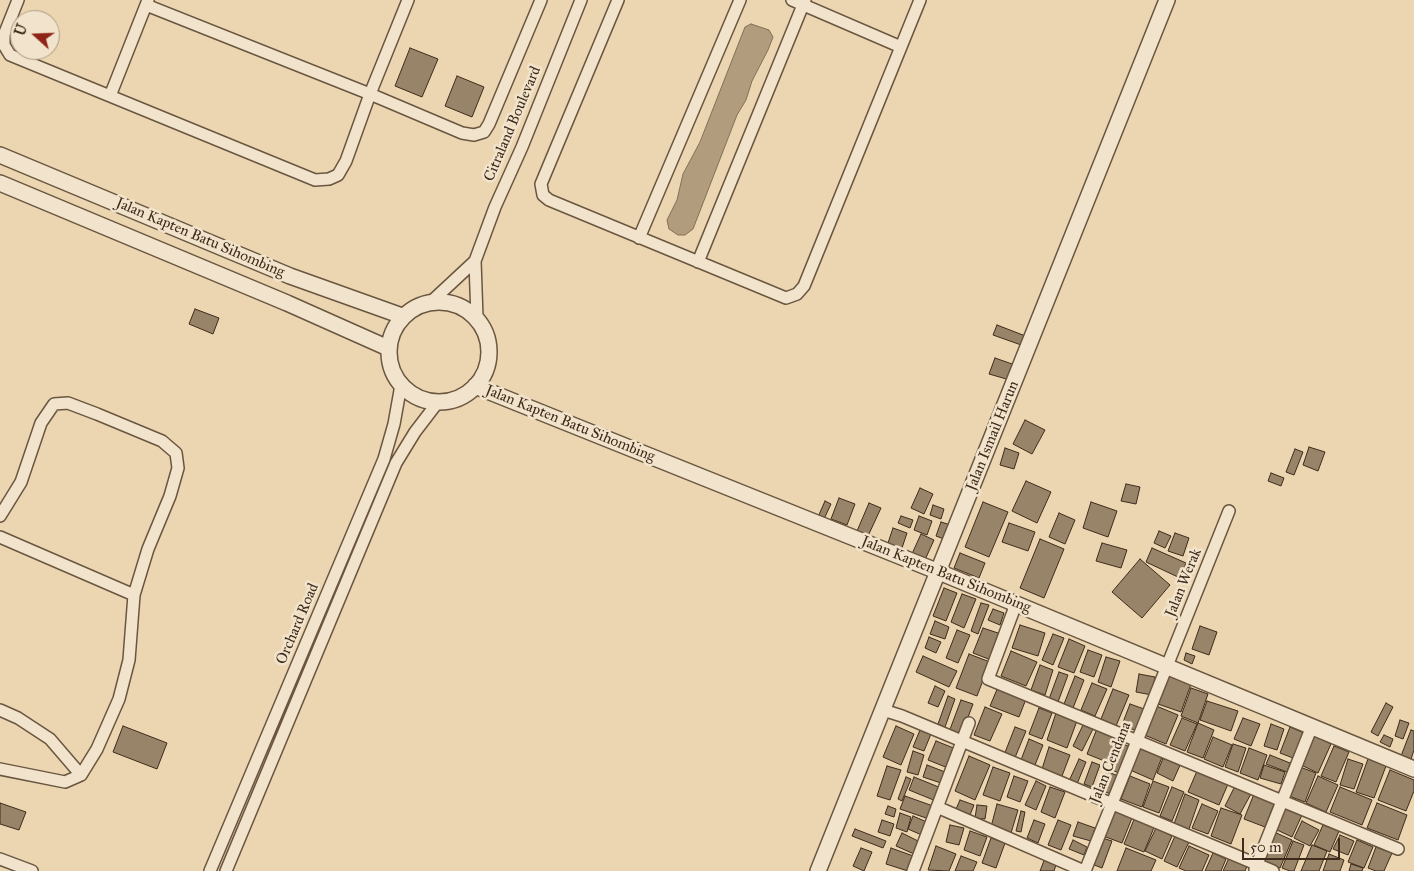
<!DOCTYPE html>
<html>
<head>
<meta charset="utf-8">
<style>
	body { margin:0 }
	#map { position:relative; width:1414px; height:871px; overflow:hidden; background:#ebd6b1; font-family:"IM FELL Great Primer",serif }
	canvas { display:block }
	.north { position:absolute; left:10px; top:10px; width:50px; height:50px; box-sizing:border-box; background:#f2e4cc; border:1px solid #aa9a85; border-radius:50%; rotate:290deg; font-size:14px; font-weight:700; line-height:20px; text-align:center; color:#3f2b1b }
	.north::after { content:''; display:block; margin:auto; width:18px; height:22px; background:#8f2418; clip-path:polygon(50% 0,100% 100%,50% 72%,0 100%) }
	.scale { position:absolute; left:1242px; top:838px; width:98px; height:22px; box-sizing:border-box; border:2px solid #3f2b1b; border-top:0; padding-left:6px; font-size:15px; line-height:18px; white-space:nowrap; color:#3f2b1b; -webkit-text-stroke:4px #f2e4cc; paint-order:stroke }
</style>
</head>
<body>
<div id="map">
<canvas width="1414" height="871"></canvas>
<div class="north">U</div>
<div class="scale">50 m</div>
</div>
<script>
const context = document.querySelector('canvas').getContext('2d');
context.lineJoin = 'round';
function fillPath(path, color) { context.fillStyle = color; context.fill(path, 'evenodd'); }
const toPath = rows => new Path2D(rows.map(r => 'M' + r).join(''));
function trace(path, color, width, dash) { context.strokeStyle = color; context.lineWidth = width; context.lineCap = dash ? 'butt' : 'round'; context.setLineDash(dash || []); context.stroke(path); }
function drawText(font, color, halo, rows, align = 'center') {
  context.font = font + ' "IM FELL Great Primer",serif'; context.lineWidth = 5; context.setLineDash([]); context.textBaseline = 'middle'; context.strokeStyle = halo; context.fillStyle = color; for (const [text, x, y, turn = 0] of rows) {
    context.save(); context.translate(x, y); context.rotate((+turn || 0) * Math.PI / 180); context.textAlign = isNaN(turn) ? turn : align; if (halo) context.strokeText(text, 0, 0); context.fillText(text, 0, 0); context.restore();
  }
}
const water = toPath([
	[751,24,769,30,773,37,768,50,752,81,746,100,737,115,693,229,685,235,678,235,669,229,667,220,677,200,683,174,700,142,745,27,751,24]
]);
fillPath(water, '#b19c7e');
trace(water, '#836f56', 1);
const building = toPath([
	[410,48,438,59,422,97,395,86,410,48],
	[457,76,484,87,472,117,445,106,457,76],
	[195,309,219,318,213,334,189,324,195,309],
	[997,325,1028,337,1024,346,993,335,997,325],
	[995,358,1015,365,1010,380,989,374,995,358],
	[1025,420,1045,430,1032,454,1013,444,1025,420],
	[1309,447,1325,452,1318,471,1303,465,1309,447],
	[1005,448,1019,453,1014,469,1000,465,1005,448],
	[1295,449,1303,452,1294,475,1286,472,1295,449],
	[1271,473,1284,478,1281,486,1268,481,1271,473],
	[1026,481,1051,492,1037,523,1012,511,1026,481],
	[1126,484,1140,487,1136,504,1121,501,1126,484],
	[920,488,933,494,924,514,911,508,920,488],
	[839,498,855,504,847,525,831,519,839,498],
	[825,501,831,504,824,519,818,517,825,501],
	[983,502,1008,512,989,557,965,547,983,502],
	[1091,502,1117,511,1108,537,1083,528,1091,502],
	[869,503,881,508,868,536,857,531,869,503],
	[933,505,944,509,941,519,930,515,933,505],
	[1059,513,1075,520,1065,544,1049,537,1059,513],
	[901,516,913,520,910,528,898,523,901,516],
	[919,516,932,521,927,535,914,530,919,516],
	[941,522,954,526,949,541,936,536,941,522],
	[1009,523,1035,532,1028,551,1002,542,1009,523],
	[893,528,907,533,901,551,887,546,893,528],
	[1159,531,1171,536,1165,548,1154,543,1159,531],
	[1175,533,1189,538,1183,556,1168,551,1175,533],
	[921,534,934,540,924,562,911,556,921,534],
	[1040,539,1064,549,1044,598,1020,588,1040,539],
	[1102,543,1127,550,1121,568,1096,561,1102,543],
	[1152,548,1186,563,1180,578,1146,562,1152,548],
	[960,553,985,563,979,578,954,568,960,553],
	[1140,559,1170,585,1142,618,1112,592,1140,559],
	[944,588,957,593,946,621,933,616,944,588],
	[962,594,976,599,964,628,951,622,962,594],
	[981,603,989,605,978,634,971,631,981,603],
	[993,609,1004,613,1000,625,988,620,993,609],
	[935,621,949,627,945,639,930,634,935,621],
	[1020,625,1045,633,1038,656,1012,648,1020,625],
	[1200,626,1217,632,1209,655,1192,649,1200,626],
	[983,628,1001,634,991,660,973,653,983,628],
	[957,630,970,635,958,663,946,658,957,630],
	[1053,634,1064,638,1053,665,1042,660,1053,634],
	[929,637,941,642,936,653,925,648,929,637],
	[1069,639,1085,646,1074,673,1058,667,1069,639],
	[1088,650,1102,655,1094,677,1080,672,1088,650],
	[1011,651,1037,662,1026,686,1001,676,1011,651],
	[1186,653,1195,656,1192,664,1184,660,1186,653],
	[969,654,990,662,977,696,956,688,969,654],
	[923,656,957,671,949,687,916,672,923,656],
	[1106,657,1120,661,1111,687,1098,682,1106,657],
	[1040,665,1053,670,1045,695,1031,690,1040,665],
	[1059,672,1068,675,1058,702,1049,699,1059,672],
	[1139,674,1155,677,1152,695,1136,692,1139,674],
	[1165,674,1191,684,1181,712,1155,703,1165,674],
	[1075,676,1084,680,1073,708,1064,704,1075,676],
	[1092,683,1107,689,1095,716,1081,710,1092,683],
	[935,686,945,691,938,707,928,703,935,686],
	[998,687,1026,699,1019,717,990,706,998,687],
	[1191,688,1208,694,1198,723,1181,716,1191,688],
	[1113,689,1129,695,1116,726,1101,719,1113,689],
	[948,696,955,699,945,727,938,724,948,696],
	[961,700,973,704,961,736,949,732,961,700],
	[1207,701,1238,711,1231,731,1200,720,1207,701],
	[1386,703,1393,707,1378,736,1371,732,1386,703],
	[1130,704,1147,710,1139,732,1122,725,1130,704],
	[1154,705,1178,715,1166,744,1142,734,1154,705],
	[985,707,1002,714,990,741,974,735,985,707],
	[1039,708,1052,713,1042,739,1029,734,1039,708],
	[1057,710,1078,718,1067,748,1047,740,1057,710],
	[1182,718,1197,724,1185,751,1170,745,1182,718],
	[1243,718,1260,724,1251,746,1234,739,1243,718],
	[1400,720,1409,723,1403,739,1395,736,1400,720],
	[1198,723,1214,730,1203,758,1187,752,1198,723],
	[1271,724,1284,729,1277,750,1264,746,1271,724],
	[1083,725,1093,729,1082,751,1073,746,1083,725],
	[123,726,167,743,157,769,113,752,123,726],
	[896,726,914,734,901,765,883,757,896,726],
	[1098,726,1118,734,1107,762,1087,754,1098,726],
	[1015,727,1026,731,1014,760,1004,755,1015,727],
	[1290,727,1304,733,1293,758,1280,753,1290,727],
	[920,730,931,734,924,751,913,747,920,730],
	[1411,730,1414,731,1414,750,1411,759,1401,756,1411,730],
	[1384,735,1393,739,1390,747,1380,742,1384,735],
	[1314,736,1331,744,1318,773,1301,765,1314,736],
	[1213,737,1232,745,1223,767,1204,759,1213,737],
	[1029,739,1043,745,1035,765,1021,760,1029,739],
	[936,741,956,749,948,768,928,760,936,741],
	[1121,743,1132,748,1121,774,1110,769,1121,743],
	[1233,744,1246,748,1238,772,1225,767,1233,744],
	[1334,746,1349,752,1336,782,1321,776,1334,746],
	[1049,747,1070,755,1062,776,1042,769,1049,747],
	[1139,748,1162,757,1153,780,1130,770,1139,748],
	[1249,748,1267,755,1258,780,1240,773,1249,748],
	[913,751,924,755,918,775,907,772,913,751],
	[1270,755,1290,763,1287,772,1266,764,1270,755],
	[969,756,990,765,975,800,955,791,969,756],
	[1164,756,1181,763,1173,781,1157,773,1164,756],
	[1079,759,1086,762,1077,784,1069,781,1079,759],
	[1348,759,1363,764,1354,789,1340,785,1348,759],
	[1368,759,1386,766,1374,798,1356,792,1368,759],
	[1092,762,1100,765,1092,787,1084,784,1092,762],
	[927,765,945,772,941,783,923,777,927,765],
	[1264,765,1285,772,1281,784,1260,778,1264,765],
	[887,766,901,770,890,800,877,796,887,766],
	[993,767,1010,773,1000,801,983,795,993,767],
	[1300,767,1316,773,1305,802,1289,796,1300,767],
	[1390,770,1414,780,1414,791,1406,811,1378,800,1390,770],
	[1106,771,1118,776,1111,794,1098,789,1106,771],
	[1197,771,1228,784,1219,805,1188,792,1197,771],
	[1014,776,1028,781,1020,802,1007,797,1014,776],
	[1130,776,1150,784,1142,807,1121,799,1130,776],
	[1318,776,1338,785,1326,812,1306,803,1318,776],
	[906,777,911,779,902,801,898,799,906,777],
	[914,777,941,788,936,801,909,790,914,777],
	[1036,781,1046,786,1036,810,1025,805,1036,781],
	[1153,781,1169,787,1159,813,1143,807,1153,781],
	[1236,784,1252,792,1240,814,1225,806,1236,784],
	[1050,787,1065,792,1055,818,1041,812,1050,787],
	[1172,787,1184,792,1172,821,1160,816,1172,787],
	[1340,787,1372,800,1362,825,1330,812,1340,787],
	[1185,794,1199,800,1189,829,1174,824,1185,794],
	[1254,794,1275,802,1265,827,1244,819,1254,794],
	[905,796,933,806,929,819,900,809,905,796],
	[960,800,974,805,970,815,956,809,960,800],
	[0,803,26,812,19,830,0,824,0,803],
	[1377,803,1407,815,1398,840,1367,828,1377,803],
	[997,804,1018,810,1011,833,991,827,997,804],
	[1202,804,1218,811,1208,834,1192,828,1202,804],
	[977,805,987,806,985,819,975,818,977,805],
	[888,806,896,809,894,817,885,814,888,806],
	[1284,807,1302,815,1292,837,1275,829,1284,807],
	[1221,808,1242,815,1231,844,1211,836,1221,808],
	[1113,810,1132,818,1122,843,1103,836,1113,810],
	[1021,811,1025,812,1021,832,1016,831,1021,811],
	[900,813,911,817,907,832,896,828,900,813],
	[913,816,929,823,924,836,908,829,913,816],
	[1135,817,1155,825,1144,852,1124,844,1135,817],
	[882,820,894,824,890,836,878,832,882,820],
	[1034,820,1045,824,1038,843,1027,838,1034,820],
	[1058,820,1071,825,1061,850,1048,845,1058,820],
	[1302,821,1319,830,1310,846,1294,838,1302,821],
	[1078,822,1095,828,1091,841,1073,836,1078,822],
	[950,825,964,828,959,845,946,842,950,825],
	[1323,825,1339,831,1330,852,1314,845,1323,825],
	[1156,828,1172,836,1162,859,1145,851,1156,828],
	[855,829,886,841,883,848,852,836,855,829],
	[970,831,987,837,980,856,964,850,970,831],
	[1274,832,1292,840,1280,868,1262,861,1274,832],
	[902,833,920,842,914,854,896,846,902,833],
	[1340,835,1354,841,1348,855,1333,849,1340,835],
	[1175,836,1189,842,1177,867,1164,861,1175,836],
	[991,838,1005,843,996,868,982,863,991,838],
	[1102,838,1112,841,1102,868,1092,864,1102,838],
	[1073,840,1087,847,1084,855,1069,849,1073,840],
	[1357,840,1373,847,1364,868,1348,862,1357,840],
	[1293,841,1304,845,1294,871,1290,871,1282,868,1293,841],
	[1312,845,1327,851,1319,871,1301,871,1312,845],
	[936,846,956,854,949,871,928,870,936,846],
	[1189,846,1209,855,1202,871,1186,871,1179,868,1189,846],
	[1376,847,1392,853,1384,871,1376,871,1368,868,1376,847],
	[861,848,872,852,864,871,853,866,861,848],
	[891,848,916,857,908,871,886,864,891,848],
	[1126,848,1156,860,1151,871,1117,871,1126,848],
	[1213,853,1226,859,1221,871,1205,871,1213,853],
	[1329,854,1344,860,1340,871,1323,871,1329,854],
	[961,856,977,862,973,871,955,871,961,856],
	[1045,858,1057,862,1054,871,1040,871,1045,858],
	[1229,858,1247,866,1245,871,1223,871,1229,858],
	[1351,864,1363,868,1362,871,1349,871,1351,864]
]);
fillPath(building, '#988469');
trace(building, '#3f2b1b', 1);
const minor = toPath([
	[18,0,4,35,4,45,10,55,315,180,329,179,338,175,346,161,370,94,408,0],
	[148,0,146,5,370,94,462,133,474,135,484,132,489,124,541,0],
	[618,0,541,184,543,195,549,200,786,298,797,294,804,286,920,0],
	[792,0,901,47],
	[110,96,146,5],
	[639,238,740,0],
	[698,262,805,0],
	[432,301,475,261],
	[477,318,475,261,495,207,522,147,581,0],
	[0,516,21,482,41,423,54,404,68,403,97,414,162,441,176,453,178,468,170,496,148,549,134,595,129,660,119,699,97,749,81,775,65,782,0,769],
	[0,537,134,595],
	[1016,604,988,679,1398,849],
	[0,710,18,718,50,739,81,775],
	[883,710,902,716,1273,871],
	[937,807,1084,871],
	[0,859,32,871],
	[1255,869,1312,726],
	[210,871,384,459,394,424,401,385],
	[226,871,396,463,415,432,438,402],
	[913,871,969,723],
	[1085,871,1229,511]
]);
const tertiary = toPath([
	[0,155,290,276,402,316],
	[0,183,287,303,388,348],
	'389 352a50 50 0 1 1 100 0a50 50 0 1 1-100 0Z',
	[475,386,939,572,1414,769],
	[818,871,1167,0]
]);
trace(minor, '#6a5640', 14);
trace(tertiary, '#6a5640', 18);
trace(minor, '#f2e4cc', 11);
trace(tertiary, '#f2e4cc', 15);
drawText('15px', '#3f2b1b', '#f2e4cc', [
	["Citraland Boulevard",513,124,-67],
	["Jalan Kapten Batu Sihombing",200,238,23],
	["Jalan Kapten Batu Sihombing",570,424,22],
	["Jalan Ismail Harun",993,436,-68],
	["Jalan Kapten Batu Sihombing",946,575,22],
	["Jalan Werak",1184,583,-68],
	["Orchard Road",298,624,-67],
	["Jalan Cendana",1111,763,-68]
]);
</script>
</body>
</html>
